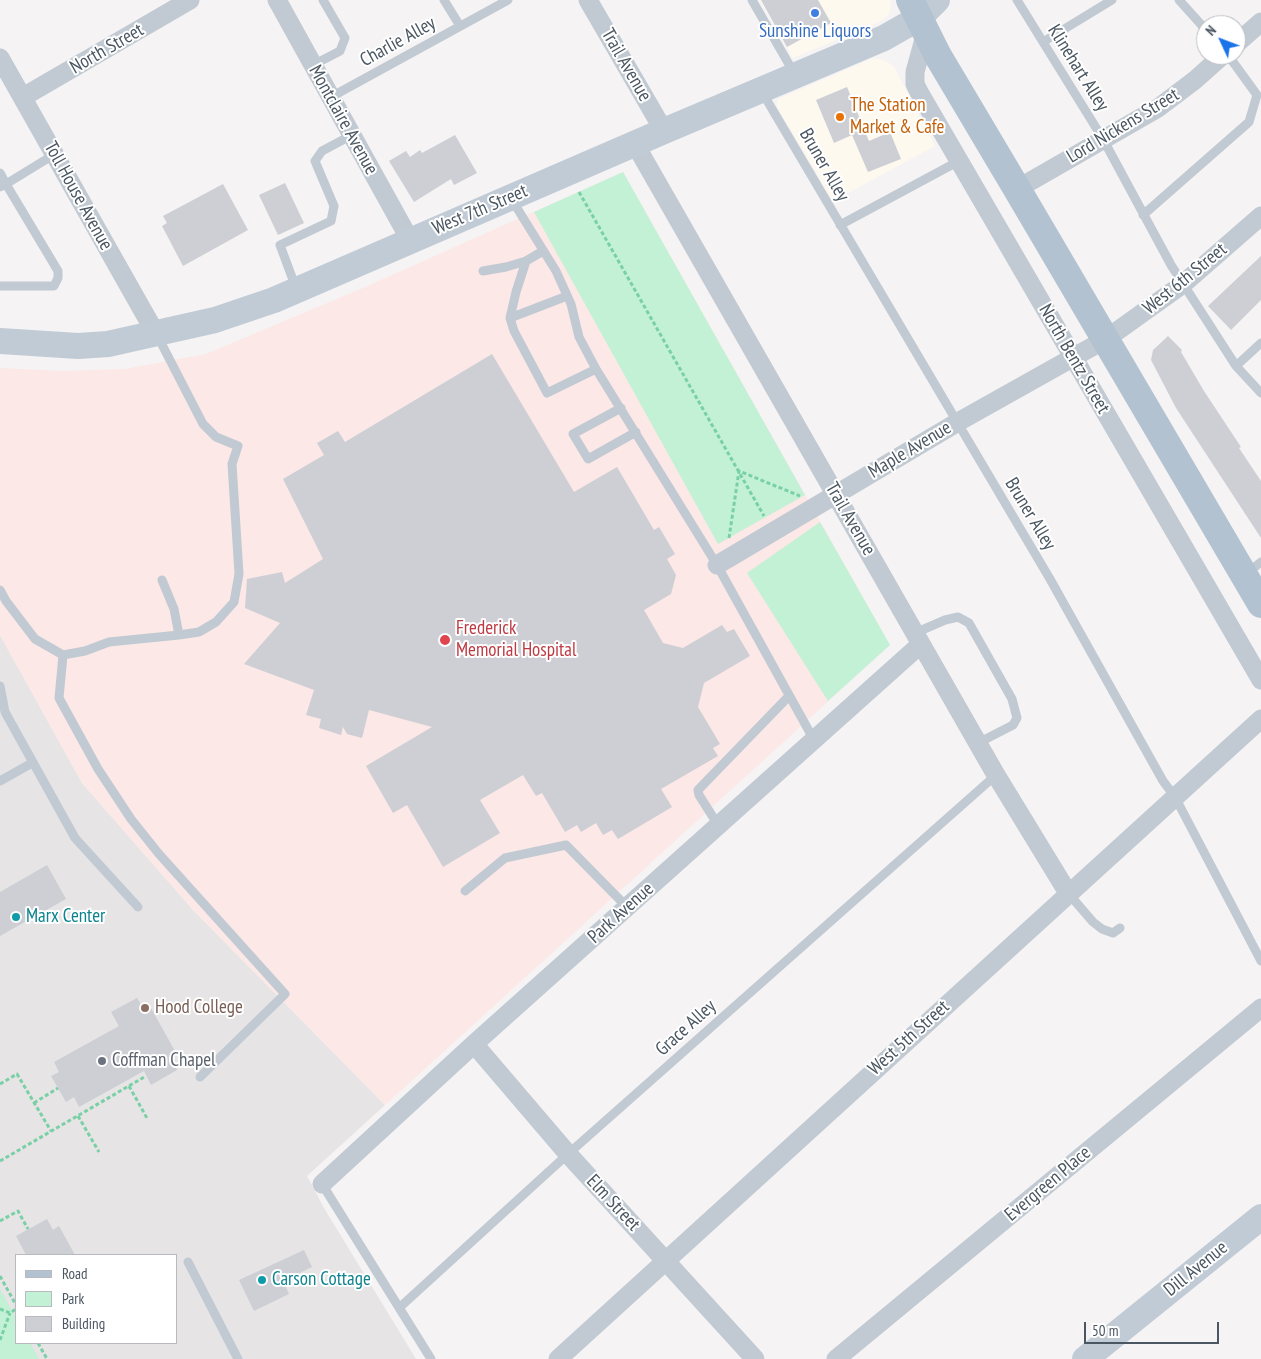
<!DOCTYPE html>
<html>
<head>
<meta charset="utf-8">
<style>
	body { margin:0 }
	#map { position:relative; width:1261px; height:1359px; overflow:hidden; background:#f5f3f3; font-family:"PT Sans Narrow",sans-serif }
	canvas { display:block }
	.legend { position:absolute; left:15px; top:1254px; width:162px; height:90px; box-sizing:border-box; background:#fff; border:1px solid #b7bbc0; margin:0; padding:6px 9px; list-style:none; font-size:15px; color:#4a5661 }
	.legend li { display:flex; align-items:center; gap:10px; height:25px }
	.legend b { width:25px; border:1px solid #b7bbc0 }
	.north { position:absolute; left:1196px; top:15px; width:50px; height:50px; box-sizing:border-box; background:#fff; border:1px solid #b7bbc0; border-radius:50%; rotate:313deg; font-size:14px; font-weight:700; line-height:20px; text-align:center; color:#4a5661 }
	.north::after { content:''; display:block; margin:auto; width:18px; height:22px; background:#1a73e8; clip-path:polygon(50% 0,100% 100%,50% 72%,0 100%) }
	.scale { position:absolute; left:1084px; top:1322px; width:135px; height:22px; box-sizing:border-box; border:2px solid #4a5661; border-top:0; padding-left:6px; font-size:15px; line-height:18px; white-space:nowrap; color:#4a5661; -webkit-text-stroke:4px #fff; paint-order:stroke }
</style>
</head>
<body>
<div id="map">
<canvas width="1261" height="1359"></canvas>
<ul class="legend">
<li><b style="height:6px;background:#b3c2d1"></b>Road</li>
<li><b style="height:14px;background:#c3f1d5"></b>Park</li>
<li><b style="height:14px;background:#cdcfd5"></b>Building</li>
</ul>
<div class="north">N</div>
<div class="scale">50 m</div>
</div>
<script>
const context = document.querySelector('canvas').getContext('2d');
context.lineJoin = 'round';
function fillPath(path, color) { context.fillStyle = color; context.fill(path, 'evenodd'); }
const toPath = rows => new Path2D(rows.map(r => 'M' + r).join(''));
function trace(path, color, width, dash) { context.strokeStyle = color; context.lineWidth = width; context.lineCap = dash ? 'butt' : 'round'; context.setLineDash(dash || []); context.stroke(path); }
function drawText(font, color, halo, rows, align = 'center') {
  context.font = font + ' "PT Sans Narrow",sans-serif'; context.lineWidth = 4; context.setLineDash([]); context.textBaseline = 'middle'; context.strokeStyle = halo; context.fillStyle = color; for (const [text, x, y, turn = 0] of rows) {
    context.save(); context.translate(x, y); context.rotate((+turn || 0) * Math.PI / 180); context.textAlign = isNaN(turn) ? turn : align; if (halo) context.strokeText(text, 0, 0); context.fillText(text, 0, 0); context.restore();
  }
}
fillPath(toPath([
	[760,0,890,0,891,3,890,12,884,19,877,23,793,58],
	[871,59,880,59,889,63,894,67,935,146,833,201,777,107,777,102,778,99]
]), '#fdf9ef');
fillPath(toPath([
	[0,635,82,783,193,910,385,1105,307,1176,324,1208,416,1359,0,1359],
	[16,1255,176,1255,176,1343,16,1343]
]), '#e6e4e5');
fillPath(toPath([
	[623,172,890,645,385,1105,193,910,82,783,0,635,0,368,62,371,125,369,206,354,363,288]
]), '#fce8e6');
fillPath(toPath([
	[623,172,805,495,718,544,534,212],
	[820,522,890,645,828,701,747,573],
	[0,1289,16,1318,16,1343,30,1343,39,1359,0,1359]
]), '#c3f1d5');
fillPath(toPath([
	[761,0,818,0,831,23,787,47],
	[847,87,869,141,890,132,901,159,868,172,852,135,834,143,816,100],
	[455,135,477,173,454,185,451,179,414,202,389,161,406,151,410,157,420,150,422,153],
	[285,183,304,223,278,235,259,195],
	[223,184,248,230,183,266,162,226,167,223,163,216],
	[1261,256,1261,300,1231,330,1208,306],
	[1168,336,1182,350,1181,352,1204,391,1241,447,1239,448,1261,481,1261,538,1176,408,1151,360,1153,350],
	[492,354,574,492,617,467,654,530,659,527,675,554,667,559,676,575,671,594,644,610,663,643,683,648,722,625,727,632,734,629,750,656,704,683,698,707,720,744,713,748,718,756,661,789,672,807,618,839,612,830,603,835,596,823,581,832,577,825,565,832,542,793,536,796,523,775,480,800,500,833,443,867,407,805,393,813,366,766,432,727,369,710,362,738,347,734,343,727,341,735,319,728,321,719,306,715,314,690,244,664,280,623,245,608,247,579,282,572,285,583,323,559,283,479,324,455,317,443,338,431,345,442],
	[47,865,66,899,0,936,0,892],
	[137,998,145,1011,151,1008,176,1053,170,1056,177,1070,151,1085,144,1071,79,1107,74,1097,66,1102,51,1076,59,1072,54,1062,119,1026,111,1012],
	[47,1219,53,1230,59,1226,75,1255,26,1255,16,1236],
	[304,1250,312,1267,283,1281,289,1294,254,1311,239,1280]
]), '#cdcfd5');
trace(toPath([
	[579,192,764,516],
	[729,538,739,471,800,496],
	[0,1084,17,1074,51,1131],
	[129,1086,148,1120],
	[34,1103,58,1088],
	[78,1116,99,1152],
	[0,1161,146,1076],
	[0,1221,18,1211,28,1229],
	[0,1276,16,1305],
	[0,1309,10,1313,16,1309],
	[0,1340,10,1313],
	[38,1343,47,1359]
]), '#7ad0a6', 3, [4, 2.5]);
trace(toPath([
	[444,0,460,26],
	[752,0,794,73],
	[1017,0,1103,139,1171,265,1236,366,1261,393],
	[1179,0,1206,30],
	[1043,42,1112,0],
	[313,65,340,51,345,38,323,0],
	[762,92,1050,579,1163,781,1175,797,1261,961],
	[331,97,508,0],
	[0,173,6,184,55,154],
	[0,187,6,184,58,271,58,278,54,286,0,286],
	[512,200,556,271,571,304,579,337,596,369,717,565,814,740],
	[1143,215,1249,122,1257,95,1228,55],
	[840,225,959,161],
	[526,261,516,292,510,318,514,331,547,393,596,369],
	[483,271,506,267,526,261,543,251],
	[296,288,280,245,331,221,334,206,315,161,322,151,352,135],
	[510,318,567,296],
	[157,335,203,424,216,437,238,446,232,464,239,574,234,602,216,622,199,632,179,635],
	[1236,366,1261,343],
	[621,408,573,434,588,459,636,432],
	[1246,574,1261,562],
	[0,590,6,601,35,639,63,655],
	[915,633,945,620,958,617,969,623,1012,699,1017,718,1013,725,978,743],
	[63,655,59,698,98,769,131,819,159,854,285,994,200,1077],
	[63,655,85,651,109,642,179,635,174,609,162,580],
	[0,686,5,712,75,838,138,907],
	[0,781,32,763],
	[718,825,699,795,698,790,789,696],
	[465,891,505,858,566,845,627,907],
	[1068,893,1093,922,1102,929,1113,933,1120,928],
	[322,1184,431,1359],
	[188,1262,238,1359],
	[399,1308,568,1154,996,775]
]), '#c1cad2', 9);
trace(toPath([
	[277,0,410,240],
	[588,0,664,131],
	[926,32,915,72,915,84,919,92,1261,680],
	[1236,44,1261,22],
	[0,58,156,334],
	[23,97,190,0],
	[635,144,996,775,1068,893],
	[1017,189,1158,108,1195,80,1223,55],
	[717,565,958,422,1106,339,1183,284,1261,216],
	[474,1044,568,1154,755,1359],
	[322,1184,474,1044,921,644],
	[558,1359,1261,719],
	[836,1359,1261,1008]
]), '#c1cad2', 19);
trace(toPath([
	[0,341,78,346,108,344,215,320,274,300,664,131,884,38,919,18,937,0],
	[1085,1359,1261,1217]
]), '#c1cbd6', 26);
trace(toPath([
	[910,0,938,56,1017,189,1261,604]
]), '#b3c2d1', 28);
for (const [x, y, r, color] of [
	[815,13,5,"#3f7fe0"],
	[840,117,5,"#e8710a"],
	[445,640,6,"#e0444e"],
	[16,917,5,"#0f9aa8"],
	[145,1008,5,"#8d6e63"],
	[102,1061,5,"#6b7280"],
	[262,1280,5,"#0f9aa8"]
]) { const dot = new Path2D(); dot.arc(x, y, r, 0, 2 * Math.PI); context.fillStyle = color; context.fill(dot); trace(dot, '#fff', 2); }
drawText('19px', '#366cbe', '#fff', [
	["Sunshine Liquors",815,32]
]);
drawText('19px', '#4a5661', '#fff', [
	["Charlie Alley",398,42,-29],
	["North Street",107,49,-30],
	["Trail Avenue",626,65,60],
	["Klinehart Alley",1078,68,58],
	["Montclaire Avenue",343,120,61],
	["Lord Nickens Street",1123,126,-31],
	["Bruner Alley",824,165,60],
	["Toll House Avenue",78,196,61],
	["West 7th Street",480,210,-23],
	["West 6th Street",1185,279,-39],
	["North Bentz Street",1074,359,60],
	["Maple Avenue",910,450,-31],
	["Bruner Alley",1030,514,59],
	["Trail Avenue",850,519,60],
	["Park Avenue",621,913,-42],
	["Grace Alley",686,1028,-42],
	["West 5th Street",909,1038,-42],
	["Evergreen Place",1048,1184,-40],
	["Elm Street",613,1203,47],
	["Dill Avenue",1196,1269,-39]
]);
drawText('19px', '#c56008', '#fff', [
	["The Station",850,106],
	["Market & Cafe",850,128]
], 'left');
drawText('19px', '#be3a42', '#fff', [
	["Frederick",456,629],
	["Memorial Hospital",456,651]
], 'left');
drawText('19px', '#0d838f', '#fff', [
	["Marx Center",26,917],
	["Carson Cottage",272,1280]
], 'left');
drawText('19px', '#785e54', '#fff', [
	["Hood College",155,1008]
], 'left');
drawText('19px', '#5b616d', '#fff', [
	["Coffman Chapel",112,1061]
], 'left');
</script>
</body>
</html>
